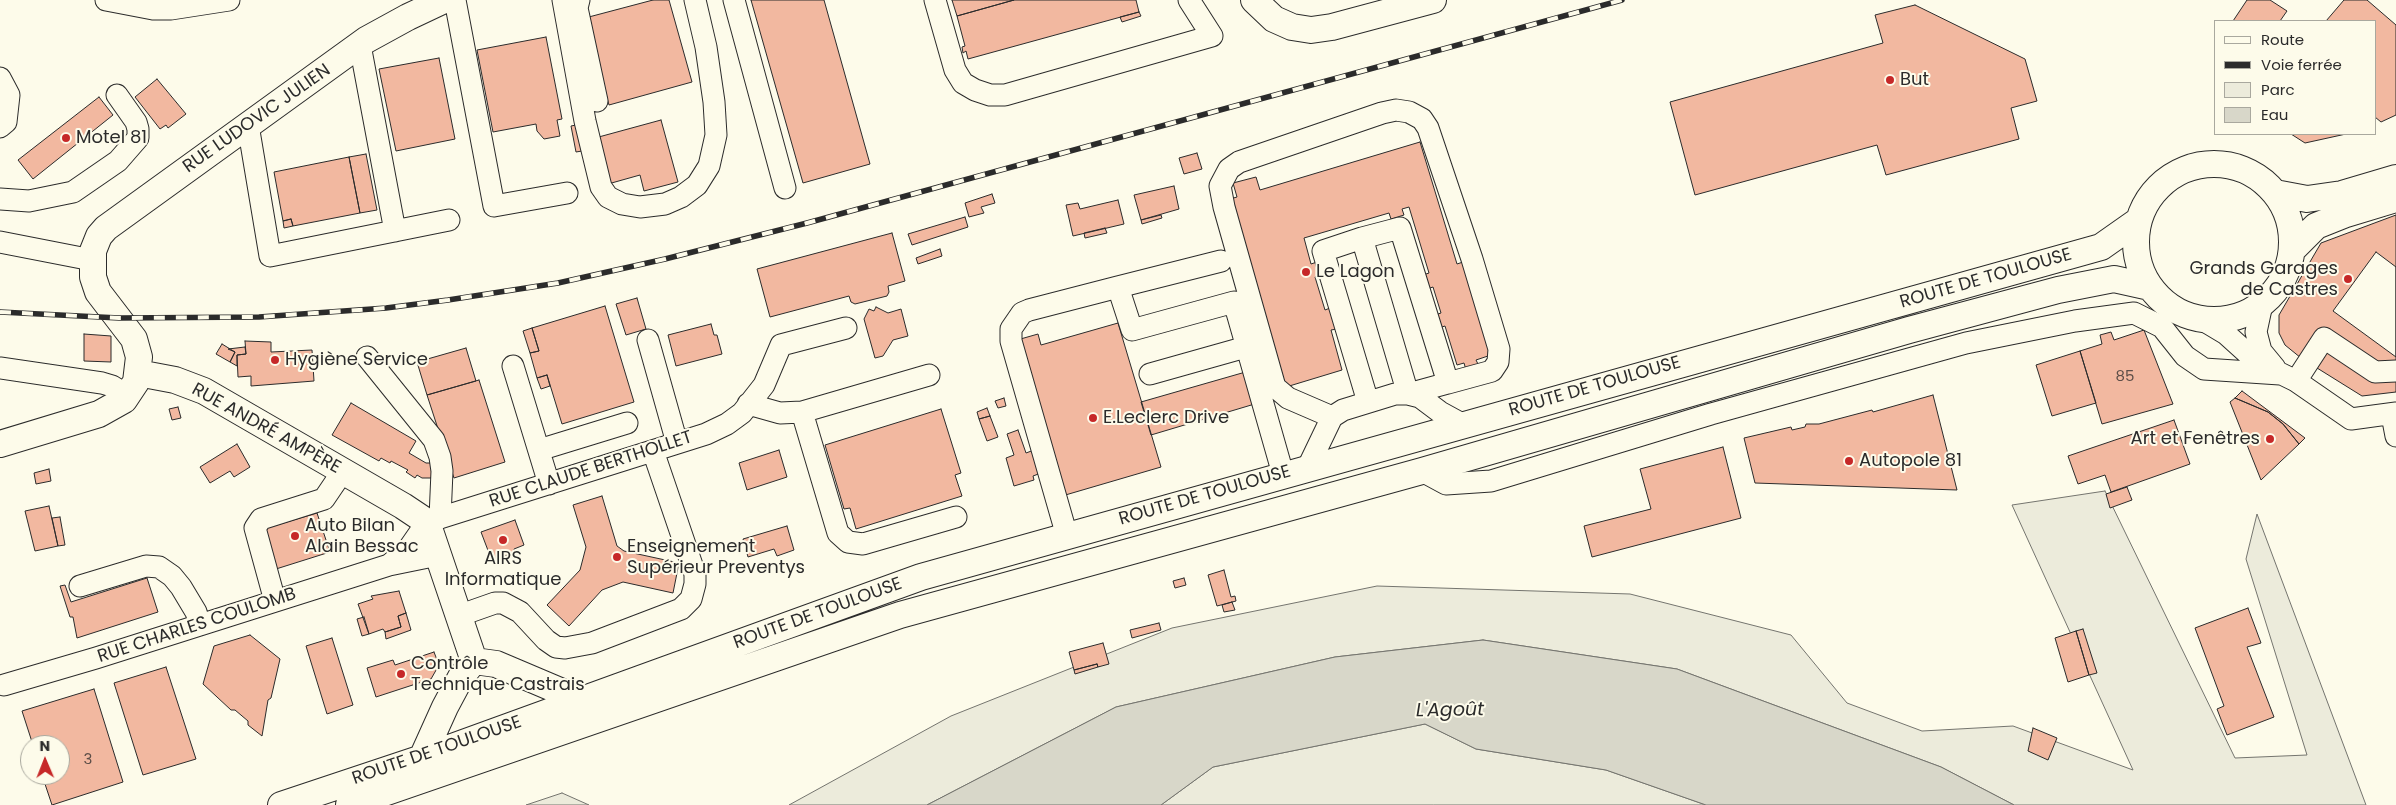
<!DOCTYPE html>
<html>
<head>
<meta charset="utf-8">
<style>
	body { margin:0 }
	#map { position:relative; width:2396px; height:805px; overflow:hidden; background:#fdfbea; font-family:Poppins,sans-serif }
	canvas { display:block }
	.legend { position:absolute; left:2214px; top:20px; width:162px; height:115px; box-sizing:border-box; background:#fdfbea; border:1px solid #a9a89e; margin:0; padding:6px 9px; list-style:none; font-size:15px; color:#2b2b2b }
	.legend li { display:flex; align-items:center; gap:10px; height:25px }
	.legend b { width:25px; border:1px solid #a9a89e }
	.north { position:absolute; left:20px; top:735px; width:50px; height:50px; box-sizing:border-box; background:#fdfbea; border:1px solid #a9a89e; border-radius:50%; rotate:359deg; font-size:14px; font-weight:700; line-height:20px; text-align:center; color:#2b2b2b }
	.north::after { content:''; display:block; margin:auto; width:18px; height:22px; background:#c62828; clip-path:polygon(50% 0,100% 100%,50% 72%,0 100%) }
</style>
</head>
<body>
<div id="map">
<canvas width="2396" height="805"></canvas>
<ul class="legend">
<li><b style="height:6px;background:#fdfbea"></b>Route</li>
<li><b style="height:6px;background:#2b2b2b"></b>Voie ferrée</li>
<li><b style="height:14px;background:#ecebdb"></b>Parc</li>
<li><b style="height:14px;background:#d8d7c9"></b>Eau</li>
</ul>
<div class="north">N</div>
</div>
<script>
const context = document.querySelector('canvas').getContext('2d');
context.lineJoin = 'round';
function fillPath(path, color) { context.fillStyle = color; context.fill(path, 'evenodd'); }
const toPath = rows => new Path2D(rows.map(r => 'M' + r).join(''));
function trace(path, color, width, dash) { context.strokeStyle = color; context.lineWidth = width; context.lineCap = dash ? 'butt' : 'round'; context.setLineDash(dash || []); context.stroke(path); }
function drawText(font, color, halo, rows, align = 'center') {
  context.font = font + ' Poppins,sans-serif'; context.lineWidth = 4; context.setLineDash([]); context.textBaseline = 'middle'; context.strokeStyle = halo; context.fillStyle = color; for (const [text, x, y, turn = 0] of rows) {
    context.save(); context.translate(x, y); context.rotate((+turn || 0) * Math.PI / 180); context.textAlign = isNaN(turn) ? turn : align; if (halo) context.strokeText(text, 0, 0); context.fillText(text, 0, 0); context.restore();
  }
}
const green = toPath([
	[2105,491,2235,758,2307,755,2246,559,2257,514,2366,805,2014,805,1941,767,1677,669,1483,640,1335,657,1116,707,927,805,789,805,951,716,1172,628,1377,586,1630,594,1791,635,1847,703,1922,731,2013,726,2133,770,2012,505,2105,491],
	[1425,724,1476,749,1606,770,1706,805,1161,805,1213,767,1425,724],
	[562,793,589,805,526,805,562,793]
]);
fillPath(green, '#ecebdb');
trace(green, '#74746e', 1);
const water = toPath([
	[1483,640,1677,669,1941,767,2014,805,1706,805,1606,770,1476,749,1425,724,1213,767,1161,805,927,805,1116,707,1335,657,1483,640]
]);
fillPath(water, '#d8d7c9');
trace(water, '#74746e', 1);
const building = toPath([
	[653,0,669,0,692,82,609,105,585,18,653,0],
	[751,0,824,0,870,164,803,183,751,0],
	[952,0,1014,0,957,16,952,0],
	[1014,0,1136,0,1139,12,968,59,966,51,963,53,962,47,965,46,957,16,1014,0],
	[2247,0,2270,0,2287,11,2280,21,2233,21,2247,0],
	[2344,0,2367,0,2396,25,2396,115,2381,122,2375,117,2375,21,2326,21,2344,0],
	[1915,5,2025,59,2037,101,2011,108,2019,139,1886,175,1877,145,1695,195,1670,102,1883,43,1875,15,1915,5],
	[1139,12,1141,16,1122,22,1120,17,1139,12],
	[546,37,562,119,557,120,560,136,544,139,537,131,536,124,493,132,477,50,546,37],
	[439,58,455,139,396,151,379,69,439,58],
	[157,79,186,114,168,128,166,125,160,129,135,97,157,79],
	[99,97,113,115,33,179,18,160,99,97],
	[661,120,678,182,644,191,640,175,608,184,595,138,661,120],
	[576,125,582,151,576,152,571,126,576,125],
	[2291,134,2346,134,2305,143,2291,134],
	[1420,142,1457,264,1466,261,1494,354,1476,360,1479,366,1466,370,1464,363,1457,365,1445,326,1439,328,1435,315,1441,313,1433,287,1427,289,1423,275,1429,273,1409,207,1402,209,1404,215,1391,219,1389,213,1304,238,1311,264,1317,262,1321,276,1315,277,1325,310,1330,308,1337,329,1331,330,1342,370,1286,387,1230,199,1237,197,1233,183,1256,177,1260,190,1420,142],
	[1197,153,1202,169,1184,174,1179,158,1197,153],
	[366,154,377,210,360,213,349,157,366,154],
	[349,157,360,213,293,226,291,219,283,221,274,172,349,157],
	[1174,186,1179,209,1141,220,1134,195,1174,186],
	[992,194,995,203,981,207,984,213,969,217,965,203,992,194],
	[1118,200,1124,224,1073,236,1066,205,1078,203,1080,209,1118,200],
	[1161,215,1162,218,1142,224,1141,220,1161,215],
	[2396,215,2396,392,2362,396,2301,358,2285,345,2279,333,2279,315,2321,243,2396,215],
	[965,217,968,227,912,245,908,234,965,217],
	[291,219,293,226,284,228,283,221,291,219],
	[1105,228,1107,233,1085,238,1084,233,1105,228],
	[892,233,905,281,888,286,889,292,887,296,855,304,851,302,849,296,770,317,757,269,892,233],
	[940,249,942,256,918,264,916,258,940,249],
	[2376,252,2396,267,2396,357,2333,311,2376,252],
	[637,298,646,329,626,335,616,304,637,298],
	[605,306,634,402,562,424,547,375,537,378,530,353,539,351,532,328,605,306],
	[876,307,888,313,901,309,908,336,893,340,883,356,875,358,864,319,869,309,874,311,876,307],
	[1118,323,1161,467,1062,496,1017,340,1038,334,1041,345,1118,323],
	[711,324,714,335,717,335,722,354,676,366,668,335,711,324],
	[532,328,539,351,530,353,523,331,532,328],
	[2144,330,2173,404,2102,424,2080,351,2102,344,2100,335,2111,332,2114,340,2144,330],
	[84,334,111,336,111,362,84,361,84,334],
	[245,341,271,342,271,352,312,350,314,381,251,386,251,376,238,377,237,355,246,354,245,341],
	[222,344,235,352,230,362,216,354,222,344],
	[245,347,246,354,237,355,237,366,230,362,235,352,228,349,245,347],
	[466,348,476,381,427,395,417,362,466,348],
	[2080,351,2096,403,2052,416,2036,365,2080,351],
	[1249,371,1258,403,1151,435,1141,402,1249,371],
	[547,375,550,386,541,389,537,378,547,375],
	[479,380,505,462,454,478,427,395,479,380],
	[2242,391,2305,438,2299,444,2283,424,2268,412,2235,398,2242,391],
	[1933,395,1957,490,1755,483,1744,438,1791,427,1792,430,1805,427,1806,424,1819,424,1872,410,1873,412,1933,395],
	[1004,398,1006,406,998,408,995,401,1004,398],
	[2235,398,2268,412,2283,424,2299,444,2261,480,2230,402,2235,398],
	[351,403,416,441,409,453,426,463,434,463,433,478,422,478,417,475,415,478,406,472,408,470,391,461,390,463,381,458,379,461,332,435,351,403],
	[178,407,181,418,172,420,169,409,178,407],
	[987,408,990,416,979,419,977,412,987,408],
	[941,409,961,473,955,475,962,496,856,529,850,508,844,509,825,445,941,409],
	[990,416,998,437,987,441,979,419,990,416],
	[2174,420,2190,464,2111,492,2105,475,2078,484,2068,456,2174,420],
	[1018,430,1026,453,1034,450,1041,473,1033,476,1034,480,1014,486,1006,458,1014,455,1007,434,1018,430],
	[237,444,250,467,234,477,230,471,210,483,200,467,237,444],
	[1723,447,1741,518,1592,557,1584,526,1651,509,1640,469,1723,447],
	[779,450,787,477,747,490,739,463,779,450],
	[49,469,51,481,36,484,34,473,49,469],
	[2127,487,2132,500,2110,508,2106,494,2127,487],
	[602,496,617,546,624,551,679,563,673,593,623,582,602,590,569,626,547,605,580,570,586,547,573,505,602,496],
	[49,506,58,546,35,551,25,511,49,506],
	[317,513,330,552,276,569,263,529,317,513],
	[60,517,65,545,58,546,52,518,60,517],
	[515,520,524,545,514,549,515,552,492,561,481,532,515,520],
	[787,526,794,550,777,556,774,549,748,557,743,539,787,526],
	[1224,570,1231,597,1235,596,1236,601,1217,606,1208,575,1224,570],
	[147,578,158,612,77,638,73,617,70,617,60,586,65,585,71,602,147,578],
	[1184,578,1186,585,1175,588,1173,581,1184,578],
	[399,591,406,613,398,616,401,627,385,632,383,629,369,634,358,604,373,599,371,596,399,591],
	[1232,602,1235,610,1224,612,1222,605,1232,602],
	[2248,608,2261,643,2247,647,2274,717,2227,735,2217,709,2224,706,2195,628,2248,608],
	[406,613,411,630,386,639,385,632,401,627,398,616,406,613],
	[364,617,369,634,362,636,357,619,364,617],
	[1159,623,1161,630,1132,638,1130,630,1159,623],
	[2083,629,2097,673,2089,675,2076,631,2083,629],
	[2076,631,2089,675,2068,682,2055,638,2076,631],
	[250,635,280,659,271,698,268,700,262,736,248,725,248,721,235,710,231,710,203,684,214,646,250,635],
	[332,638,353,705,327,714,306,646,332,638],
	[1103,643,1109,664,1098,667,1097,664,1074,670,1069,652,1103,643],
	[434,652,439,665,431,679,376,697,367,668,393,660,395,665,434,652],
	[1097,664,1098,667,1075,674,1074,670,1097,664],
	[166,667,196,759,143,775,114,683,166,667],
	[94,689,123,782,52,805,42,775,60,775,60,745,33,745,22,711,94,689],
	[2033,728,2057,738,2048,760,2028,751,2033,728]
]);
fillPath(building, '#f2b8a0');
trace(building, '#2b2b2b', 1);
const minor = toPath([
	[106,0,153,9,171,9,229,0],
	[455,0,494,206,567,193],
	[563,0,585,121,601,187,608,197,622,204,640,207,665,204,681,197,697,185,709,166,716,135,714,102,706,47,695,0],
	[579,0,577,8,597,101],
	[734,0,785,188],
	[935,0,955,70,963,83,975,90,990,95,1005,95,1212,36,1189,0],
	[360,45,395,231],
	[0,78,9,95,6,122,0,127],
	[248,125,270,256,449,220],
	[0,199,29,201,73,192,118,161,138,138,138,129,136,122,117,95],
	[1362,238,1400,228,1448,383,1408,394,1362,238,1323,251,1368,402],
	[0,242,92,260],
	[1221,261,1118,287,1132,330,1234,302,1283,474],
	[2262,304,2256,332,2261,351,2275,368],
	[2201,319,2226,334,2257,362,2296,381,2351,419,2396,413],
	[648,340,677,443],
	[367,357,434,440,440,457,442,471,440,518],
	[513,366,549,484],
	[0,368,102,383,112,386,128,396],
	[1150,374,1246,347],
	[2296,381,2324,338,2375,372,2396,371],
	[748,404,780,413,802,412,838,533,848,542,863,544,956,517],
	[802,412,929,375],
	[2392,415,2396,436],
	[1332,417,1288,398,1275,387,1224,207,1220,186,1229,169,1239,162,1382,113,1396,110,1409,112,1422,119,1428,128,1472,259,1499,349,1498,362,1492,371,1448,383],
	[539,450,627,423],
	[1308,467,1332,417,1343,410,1395,394,1408,394,1420,397,1440,412,1462,424],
	[1422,471,1446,484,1491,481,1711,414,1966,343,2075,321,2134,313,2162,327,2185,356,2204,369,2280,374],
	[1067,536,1011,341,1011,329,1022,313,1029,310,1118,287],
	[438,555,389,565,409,548,427,522,706,434,727,424,742,413,764,385,781,345,846,328],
	[80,586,146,566,159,567,172,576,181,587,196,612,200,625],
	[275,601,255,528,261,519,324,499,343,471],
	[458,616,495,603,503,603,520,612,546,640,556,647,565,648,592,643,681,609,691,599,695,584,695,574,653,451],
	[4,685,96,658,389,565]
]);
const major = toPath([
	[1254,0,1274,19,1292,27,1311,30,1332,27,1433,0],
	'2136 242a78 78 0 1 1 156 0a78 78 0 1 1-156 0Z',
	[2275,193,2307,199,2342,194,2396,178],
	[2292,250,2316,226,2346,214,2396,199],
	[138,373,175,380,204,391,403,506,427,522,474,661],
	[0,444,99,414,124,400,136,382,139,357,134,339,98,292,93,277,93,251,99,236,106,228,366,40,408,17,444,0],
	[474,661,496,664,581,700],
	[422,758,445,707,461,677,474,661],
	[281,805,422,758,921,577,2101,247,2138,221],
	[349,805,900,615,1422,471,1909,330,2058,290,2114,279,2150,287]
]);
trace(minor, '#2b2b2b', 23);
trace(major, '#2b2b2b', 28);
trace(minor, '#fdfbea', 21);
trace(major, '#fdfbea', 26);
const rail = toPath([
	[0,312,119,318,259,317,386,308,448,300,558,283,665,259,807,223,1622,0]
]);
trace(rail, '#2b2b2b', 5.5);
trace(rail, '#fdfbea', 4, [11]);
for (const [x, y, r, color] of [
	[1890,80,5,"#c62828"],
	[66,138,5,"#c62828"],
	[1306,272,5,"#c62828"],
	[2348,279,5,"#c62828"],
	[275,360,5,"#c62828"],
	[1093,418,5,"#c62828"],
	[2270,439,5,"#c62828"],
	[1849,461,5,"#c62828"],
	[295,536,5,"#c62828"],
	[503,540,5,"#c62828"],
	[617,557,5,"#c62828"],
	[401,674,5,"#c62828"]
]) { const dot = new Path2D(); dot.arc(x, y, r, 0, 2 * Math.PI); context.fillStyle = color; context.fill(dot); trace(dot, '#fdfbea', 2); }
drawText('15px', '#5d4e48', null, [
	["85",2125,377],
	["3",88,760]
]);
drawText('18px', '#2b2b2b', '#fdfbea', [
	["But",1900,80],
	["Motel 81",76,138],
	["Grands Garages",2338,269,"right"],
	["de Castres",2338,290,"right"],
	["Le Lagon",1316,272],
	["Hygiène Service",285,360],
	["E.Leclerc Drive",1103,418],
	["Art et Fenêtres",2260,439,"right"],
	["Autopole 81",1859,461],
	["Auto Bilan",305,526],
	["Alain Bessac",305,547],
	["Enseignement",627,547],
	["Supérieur Preventys",627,568],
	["AIRS",503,559,"center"],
	["Informatique",503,580,"center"],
	["Contrôle",411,664],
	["Technique Castrais",411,685]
], 'left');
drawText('18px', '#2b2b2b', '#fdfbea', [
	["RUE LUDOVIC JULIEN",257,119,-35],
	["ROUTE DE TOULOUSE",1986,279,-16],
	["ROUTE DE TOULOUSE",1595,387,-16],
	["RUE ANDRÉ AMPÈRE",266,429,29],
	["RUE CLAUDE BERTHOLLET",591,470,-18],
	["ROUTE DE TOULOUSE",1205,496,-16],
	["ROUTE DE TOULOUSE",818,614,-20],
	["RUE CHARLES COULOMB",197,626,-18],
	["ROUTE DE TOULOUSE",437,751,-19]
]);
drawText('italic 19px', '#2b2b2b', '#fdfbea', [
	["L'Agoût",1450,711,-1]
]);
</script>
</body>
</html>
